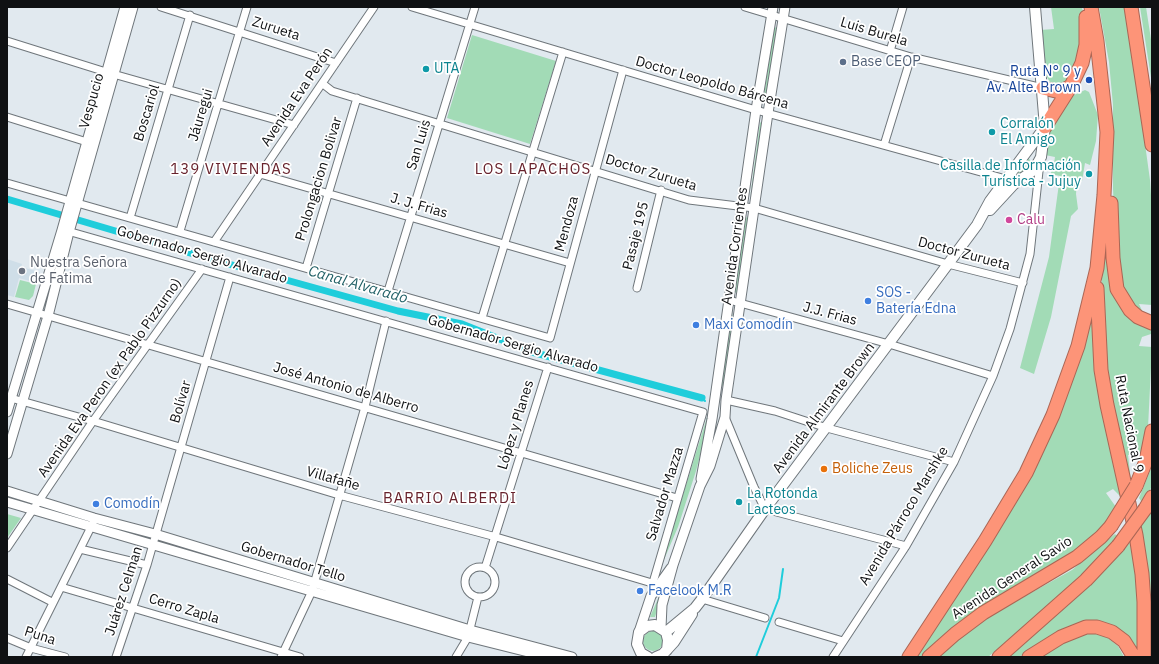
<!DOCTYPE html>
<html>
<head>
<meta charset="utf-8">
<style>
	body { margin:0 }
	#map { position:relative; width:1159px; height:664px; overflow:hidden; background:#e1e9ef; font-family:"IBM Plex Sans",sans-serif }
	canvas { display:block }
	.frame { position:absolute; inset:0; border:8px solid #0f1113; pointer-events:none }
</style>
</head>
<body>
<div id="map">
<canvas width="1159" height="664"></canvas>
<div class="frame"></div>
</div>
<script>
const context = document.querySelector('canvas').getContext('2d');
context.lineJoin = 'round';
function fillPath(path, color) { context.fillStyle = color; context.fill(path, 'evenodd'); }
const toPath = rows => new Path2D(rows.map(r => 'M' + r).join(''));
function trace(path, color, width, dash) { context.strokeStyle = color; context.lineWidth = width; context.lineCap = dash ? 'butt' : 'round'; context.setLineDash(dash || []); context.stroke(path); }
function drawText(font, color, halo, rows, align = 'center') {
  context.font = font + ' "IBM Plex Sans",sans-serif'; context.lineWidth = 3.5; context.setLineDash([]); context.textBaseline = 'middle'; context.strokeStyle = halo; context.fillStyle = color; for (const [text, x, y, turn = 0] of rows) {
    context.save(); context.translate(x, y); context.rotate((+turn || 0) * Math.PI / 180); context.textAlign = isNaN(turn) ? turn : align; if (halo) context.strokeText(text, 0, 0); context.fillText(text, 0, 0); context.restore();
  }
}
fillPath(toPath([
	[7,259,22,264,21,267,40,272,37,283,19,278,14,297,7,295]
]), '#cfdee8');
fillPath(toPath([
	[1051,7,1082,7,1085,25,1077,63,1064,88,1054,89,1044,72,1040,30,1054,29],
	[1099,7,1126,7,1150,180,1152,210,1152,305,1139,304,1145,317,1123,297,1116,254,1113,189,1113,105,1109,62],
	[1140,7,1146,7,1152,46,1152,84],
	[777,27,765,103,764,103,763,102,774,28],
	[472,35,556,61,530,144,447,118],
	[1085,90,1089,92,1098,115,1096,141,1090,165,1085,163,1082,181,1077,180,1076,194,1078,209,1071,216,1051,317,1034,374,1020,368,1049,257,1060,176,1051,174,1052,164,1054,163,1055,157,1045,155,1047,131,1065,108,1072,96],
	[761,122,761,135,750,198,760,123],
	[1029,159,1033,163,1032,166,1007,186,1026,160],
	[748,216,738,291,736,293,734,291,746,218],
	[1106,221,1108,275,1113,293,1129,318,1143,327,1152,329,1151,334,1142,337,1139,346,1152,347,1148,428,1142,456,1135,453,1128,455,1131,481,1128,483,1106,375,1101,292],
	[20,280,36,284,33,296,29,300,15,297],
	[1094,299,1103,417,1122,492,1120,496,1113,489,1106,493,1116,507,1108,520,1093,536,1076,550,1011,588,958,624,920,657,914,657,1011,508],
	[731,311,732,311,733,323,723,386,721,384],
	[708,414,706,432,696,471,678,527,660,569],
	[1152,466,1152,486,1143,504,1139,498],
	[1152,510,1152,657,1148,657,1139,528],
	[7,514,21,518,7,538],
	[1115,534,1119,538,1096,564,1047,609,988,657,935,657,975,624,1072,570],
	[1131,541,1137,585,1138,654,1108,627,1045,640,1019,657,1007,657,1068,605,1122,552],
	[664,585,655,617,650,617],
	'643 641a10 10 0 1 1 20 0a10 10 0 1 1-20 0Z',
	[1095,633,1108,638,1118,646,1124,657,1036,657,1079,634]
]), '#a2dbb6');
trace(toPath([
	[702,398,705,401],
	[756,657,779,598,783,569]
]), '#1fcddb', 2);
trace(toPath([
	[7,199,207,258,398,311,462,324,532,352,702,398]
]), '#1fcddb', 7);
const minor = toPath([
	[161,7,336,63],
	[412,7,756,110,1006,179],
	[745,7,911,57,1043,88],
	[7,41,106,72,294,125],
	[890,51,903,7],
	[323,84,332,91,689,200,754,208,948,264,1023,283],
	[7,117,87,142],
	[884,145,911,57],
	[260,174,570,263],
	[7,183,550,338,623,70],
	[130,218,190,15],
	[64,230,703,412],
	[180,231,247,7],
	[214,242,374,7],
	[306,268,357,98],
	[637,288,661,190],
	[388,291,475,7],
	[729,300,889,344,993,376],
	[7,304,677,498],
	[482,318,563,52],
	[7,397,93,421,339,495,496,537,652,583],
	[726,400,775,411,827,428,954,462],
	[725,417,754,487,765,509,906,546],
	[7,548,93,421,202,269],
	[80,549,147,565],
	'465 582a15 15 0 1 1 30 0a15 15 0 1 1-30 0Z',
	[485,568,548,367],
	[7,579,52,602],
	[652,586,703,412],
	[61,587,300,657],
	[702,599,765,618],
	[779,622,843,641],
	[7,638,31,648,65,657],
	[26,657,93,523],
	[116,657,147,565,230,277],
	[281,657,312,591,365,407,386,321],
	[456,657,468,637,478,597],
	[833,657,906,546,954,462,993,376,1010,329,1030,254,1040,162]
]);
const tertiary = toPath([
	[7,412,62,230,125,7],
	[7,454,48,316,69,232,133,7],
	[701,479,712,419,756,110,773,7],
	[7,491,94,518,155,534,470,630,572,657],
	[7,502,468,637,548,657],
	[661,628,662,605,673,565,700,486,710,466,725,417,726,400,768,113,785,7],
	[639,632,651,596,671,568]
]);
const secondary = toPath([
	[990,210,1014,184,1034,170,1041,157,1045,127,1035,7],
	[666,632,695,608,702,599,765,509,948,264,977,225,990,201,1045,127],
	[648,657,641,653,637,644,639,632,647,626,655,625,666,632,668,640,667,650],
	[656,657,663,654,674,642,692,614]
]);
const motorway = toPath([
	[1131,7,1152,145],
	[1043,88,1060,92,1071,86],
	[1045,127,1071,86,1082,63,1086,45,1086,17],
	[1111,203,1113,258,1117,289,1130,310,1138,317,1152,323],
	[1097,288,1101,370,1107,405,1136,535,1142,574,1144,602,1144,657],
	[1136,486,1146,461,1152,431],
	[1145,509,1152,497],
	[909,657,985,541,1026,473,1053,415,1078,346,1097,268,1104,195,1107,132,1097,41,1091,7],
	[929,657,955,634,983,613,1077,557,1101,537,1111,526],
	[999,657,1086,580,1118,546],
	[1029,657,1061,637,1086,627,1097,627,1112,632,1124,641,1134,657]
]);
trace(minor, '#6f767b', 9);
trace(tertiary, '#6f767b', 11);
trace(secondary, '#6f767b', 12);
trace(motorway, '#a65', 15);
trace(minor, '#fff', 7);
trace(tertiary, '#fff', 9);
trace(secondary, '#fff', 10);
trace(motorway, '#fd9478', 13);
const motorwayBridge = toPath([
	[1111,526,1136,486],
	[1118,546,1145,509]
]);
trace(motorwayBridge, '#a65', 15, []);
trace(motorwayBridge, '#fd9478', 13);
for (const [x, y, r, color] of [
	[843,62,4,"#5c6f8a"],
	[426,69,4,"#0f9aa8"],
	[1089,80,4,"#1a4fb4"],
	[992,132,4,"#0f9aa8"],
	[1089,174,4,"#0f9aa8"],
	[1009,220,4,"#d1479c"],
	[22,271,4,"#6b7280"],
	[868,301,4,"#3f7fe0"],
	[696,325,4,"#3f7fe0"],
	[824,469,4,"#e8710a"],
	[739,502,4,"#0f9aa8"],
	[96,504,4,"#3f7fe0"],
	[640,591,4,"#3f7fe0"]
]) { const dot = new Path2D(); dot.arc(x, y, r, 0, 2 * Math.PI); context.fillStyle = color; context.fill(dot); trace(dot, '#fff', 1.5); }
drawText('14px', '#0f1113', '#fff', [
	["Zurueta",276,29,18],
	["Luis Burela",874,32,17],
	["Doctor Leopoldo Bárcena",712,83,16],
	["Avenida Eva Perón",297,97,-56],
	["Vespucio",92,101,-74],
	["Boscariol",147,113,-73],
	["Jáuregui",201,115,-73],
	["San Luis",419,145,-73],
	["Doctor Zurueta",651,173,17],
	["Prolongacion Bolivar",319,179,-73],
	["J. J. Frias",419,206,16],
	["Mendoza",567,224,-75],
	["Pasaje 195",636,236,-76],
	["Avenida Corrientes",735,246,-82],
	["Doctor Zurueta",964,254,15],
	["Gobernador Sergio Alvarado",202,255,16],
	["J.J. Frias",830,314,15],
	["Gobernador Sergio Alvarado",513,344,16],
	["Avenida Eva Peron (ex Pablo Pizzurno)",110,378,-55],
	["José Antonio de Alberro",346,388,16],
	["Bolívar",181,402,-74],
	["Avenida Almirante Brown",824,408,-53],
	["Ruta Nacional 9",1129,424,79],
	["López y Planes",516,425,-73],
	["Villafañe",333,479,16],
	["Salvador Mazza",665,494,-73],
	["Avenida Párroco Marshke",904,516,-59],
	["Gobernador Tello",293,562,17],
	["Avenida General Savio",1012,578,-33],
	["Juárez Celman",124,591,-72],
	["Cerro Zapla",184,609,17],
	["Puna",40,636,18]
]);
drawText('14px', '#4e5e75', '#fff', [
	["Base CEOP",851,62]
], 'left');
drawText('14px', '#0d838f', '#fff', [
	["UTA",434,69],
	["Corralón",1000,124],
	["El Amigo",1000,140],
	["Casilla de Información",1081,166,"right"],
	["Turística - Jujuy",1081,182,"right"],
	["La Rotonda",747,494],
	["Lacteos",747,510]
], 'left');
drawText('14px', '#164399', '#fff', [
	["Ruta N° 9 y",1081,72],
	["Av. Alte. Brown",1081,88]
], 'right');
drawText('14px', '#b23c85', '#fff', [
	["Calu",1017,220]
], 'left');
drawText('14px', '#5b616d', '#fff', [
	["Nuestra Señora",30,263],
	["de Fatima",30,279]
], 'left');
drawText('14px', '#366cbe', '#fff', [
	["SOS -",876,293],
	["Batería Edna",876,309],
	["Maxi Comodín",704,325],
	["Comodín",104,504],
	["Facelook M.R",648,591]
], 'left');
drawText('14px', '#c56008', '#fff', [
	["Boliche Zeus",832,469]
], 'left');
context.letterSpacing = '1px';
drawText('15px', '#68222c', '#fff', [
	["139 VIVIENDAS",231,170],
	["LOS LAPACHOS",533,170],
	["BARRIO ALBERDI",450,499]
]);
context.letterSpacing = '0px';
drawText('italic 15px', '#216066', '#fff', [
	["Canal Alvarado",358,285,16]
]);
</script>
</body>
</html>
